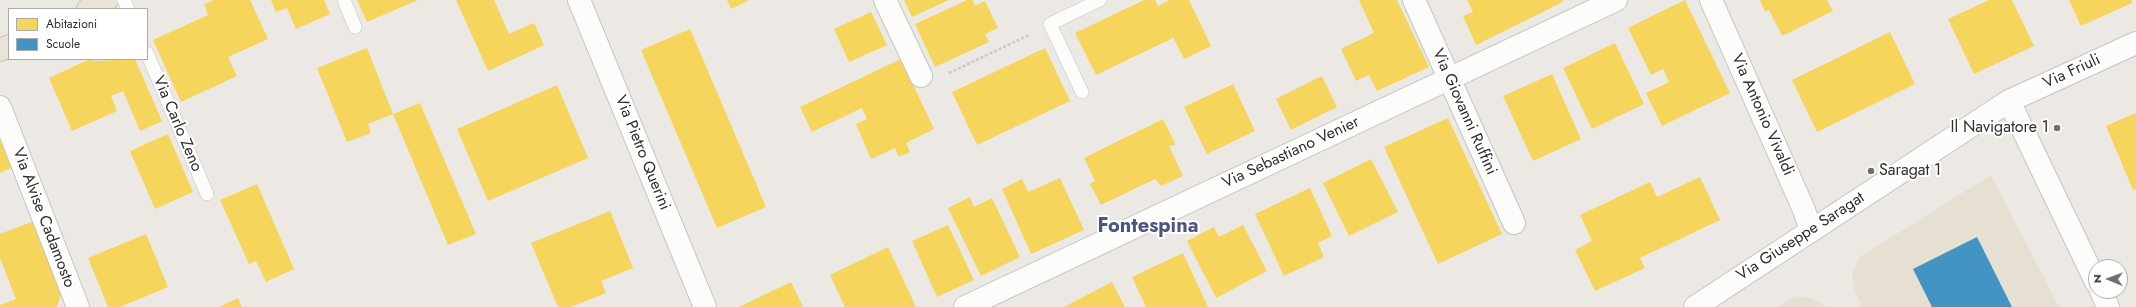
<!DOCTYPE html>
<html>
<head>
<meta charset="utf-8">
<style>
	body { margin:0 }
	#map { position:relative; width:2136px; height:307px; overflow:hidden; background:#ece8e4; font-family:Jost,sans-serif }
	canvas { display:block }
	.legend { position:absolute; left:8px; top:8px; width:140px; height:52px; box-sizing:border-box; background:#fff; border:1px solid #ababab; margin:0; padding:5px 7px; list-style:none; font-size:12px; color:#2e2e2e }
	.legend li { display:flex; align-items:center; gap:8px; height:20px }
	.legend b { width:20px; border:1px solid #ababab }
	.north { position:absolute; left:2088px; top:259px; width:40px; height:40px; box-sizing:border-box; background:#fff; border:1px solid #ababab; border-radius:50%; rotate:271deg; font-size:11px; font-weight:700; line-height:16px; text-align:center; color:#2e2e2e }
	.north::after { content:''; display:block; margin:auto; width:14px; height:18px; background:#706f6e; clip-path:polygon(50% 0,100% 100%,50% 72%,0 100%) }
</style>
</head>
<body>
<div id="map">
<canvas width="2136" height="307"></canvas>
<ul class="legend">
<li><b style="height:11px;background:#f6d55c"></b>Abitazioni</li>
<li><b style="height:11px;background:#4393c3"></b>Scuole</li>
</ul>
<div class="north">N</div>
</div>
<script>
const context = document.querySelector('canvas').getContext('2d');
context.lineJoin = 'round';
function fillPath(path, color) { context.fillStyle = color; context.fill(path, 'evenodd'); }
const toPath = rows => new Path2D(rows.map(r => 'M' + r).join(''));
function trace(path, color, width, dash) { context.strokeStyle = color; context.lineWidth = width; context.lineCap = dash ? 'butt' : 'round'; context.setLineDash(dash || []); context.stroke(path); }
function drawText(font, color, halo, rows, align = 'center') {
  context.font = font + ' Jost,sans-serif'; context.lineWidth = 4; context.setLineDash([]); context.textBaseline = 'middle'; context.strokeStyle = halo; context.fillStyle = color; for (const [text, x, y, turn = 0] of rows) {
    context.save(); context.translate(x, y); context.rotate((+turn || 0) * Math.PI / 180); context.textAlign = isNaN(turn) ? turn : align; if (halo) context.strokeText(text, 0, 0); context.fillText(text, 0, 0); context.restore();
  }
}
fillPath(toPath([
	[1991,175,2059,307,1856,307,1861,304,1855,291,1852,273,1861,256],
	[1796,296,1813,299,1827,307,1778,307]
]), '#e6e0d3');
fillPath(toPath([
	[214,0,250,0,268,39,228,57,237,76,181,102,153,40,208,15,204,4],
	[271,0,324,0,330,14,296,29,287,8,276,12],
	[357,0,418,0,367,22],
	[456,0,494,0,509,34,534,23,544,45,488,71],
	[727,0,749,0,731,9],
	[904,0,949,0,912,17],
	[967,0,973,0,975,6,985,1,998,28,985,34,989,42,935,67,915,24],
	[1144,0,1155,0,1158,6,1170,0,1189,0,1211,46,1184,59,1170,31,1173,38,1096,75,1075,33],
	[1359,0,1397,0,1429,67,1377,91,1369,75,1356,81,1341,49,1374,33],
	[1467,0,1562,0,1563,2,1476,45,1463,16,1473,12],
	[1685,0,1730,93,1662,126,1646,93,1669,82,1663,69,1651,75,1628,28],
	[1760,0,1827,0,1833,11,1782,36,1769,10,1765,12],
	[1989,0,2012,0,2034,46,1974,74,1948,19],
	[2069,0,2131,0,2132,3,2081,26],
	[871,12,887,45,849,62,834,29],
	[690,29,766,207,717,228,641,50],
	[1890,32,1915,84,1817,132,1792,80],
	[1615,43,1644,104,1592,129,1563,68],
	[367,48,393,114,420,103,476,234,448,245,393,114,368,124,371,133,347,142,317,68],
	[1045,48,1070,101,977,145,952,92],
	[90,59,95,61,135,59,162,121,140,131,123,91,111,96,117,111,72,131,49,78],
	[901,59,934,129,906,143,910,152,899,157,895,148,871,159,856,124,867,119,862,108,812,132,800,107],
	[1552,74,1581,139,1533,161,1503,96],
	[1322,76,1337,107,1291,130,1276,99],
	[1233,84,1255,131,1207,154,1184,107],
	[557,85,588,158,488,201,457,129],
	[2136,113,2136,189,2133,190,2106,126],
	[1448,118,1502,234,1438,264,1384,147],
	[1163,119,1176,145,1169,146,1183,176,1161,186,1155,179,1101,205,1090,184,1095,181,1084,158],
	[168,134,193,192,155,209,130,151],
	[0,140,11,168,0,173],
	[1371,159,1398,212,1349,236,1323,183],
	[1700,177,1720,220,1640,258,1645,268,1595,291,1575,250,1592,241,1580,215,1650,182,1657,197],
	[1060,178,1084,230,1031,254,1002,189,1022,179,1028,192],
	[257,184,294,269,266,282,256,261,249,264,220,200],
	[1310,188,1332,236,1318,243,1324,257,1284,276,1255,214],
	[970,197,974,207,992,198,1020,257,981,276,948,208],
	[610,211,633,268,601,281,606,293,571,307,558,307,531,243],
	[34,221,61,294,57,307,0,307,0,305,16,299,0,258,0,234],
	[948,225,974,280,937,297,912,241],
	[1243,225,1267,271,1216,298,1187,241,1214,227,1219,237],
	[146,234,168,287,120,307,108,307,88,258],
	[888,247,916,307,845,307,830,275],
	[1183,253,1208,307,1146,307,1132,277],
	[791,282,803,307,739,307],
	[1112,282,1125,307,1064,307],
	[238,298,242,307,220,307]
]), '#f6d55c');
fillPath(toPath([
	[1977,237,2012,307,1932,307,1913,269]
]), '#4393c3');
const lane = toPath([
	[124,0,128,9],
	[344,0,355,27],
	[147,53,207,194],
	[1082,92,1050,24,1100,0]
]);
const street = toPath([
	[579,0,705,307],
	[885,0,921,76],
	[1414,0,1514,223],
	[1711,0,1804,210,1811,231],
	[2009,101,2096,282],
	[0,107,78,307],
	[2101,291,2108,307],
	[965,307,1616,0],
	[1695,307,2009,101,2136,43]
]);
const primary = toPath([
	[88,9,107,0],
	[0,50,9,46]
]);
trace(lane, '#c5c4c5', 14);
trace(street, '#c5c4c5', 24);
trace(primary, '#c6c5c4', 24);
trace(toPath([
	[949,73,1029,35]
]), '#c9c9c8', 2.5, [3, 2]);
trace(lane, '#fcfcfb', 13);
trace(street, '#fcfcfb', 22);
trace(primary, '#e8e4d6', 22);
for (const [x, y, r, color] of [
	[2057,128,4,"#706f6e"],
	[1871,171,4,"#706f6e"]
]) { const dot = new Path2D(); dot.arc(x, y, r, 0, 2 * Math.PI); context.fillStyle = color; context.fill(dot); trace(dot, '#fff', 1.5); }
drawText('16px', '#2e2e2e', '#fff', [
	["Via Friuli",2072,72,-25],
	["Via Giovanni Ruffini",1464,112,66],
	["Via Antonio Vivaldi",1762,115,66],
	["Via Carlo Zeno",177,124,67],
	["Via Pietro Querini",642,153,68],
	["Via Sebastiano Venier",1291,153,-25],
	["Via Alvise Cadamosto",43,218,69],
	["Via Giuseppe Saragat",1801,237,-33]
]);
drawText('16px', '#2e2e2e', '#fff', [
	["Il Navigatore 1",2049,128],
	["Saragat 1",1879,171,"left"]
], 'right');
drawText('bold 20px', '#4d5680', '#fff', [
	["Fontespina",1148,227]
]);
</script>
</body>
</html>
